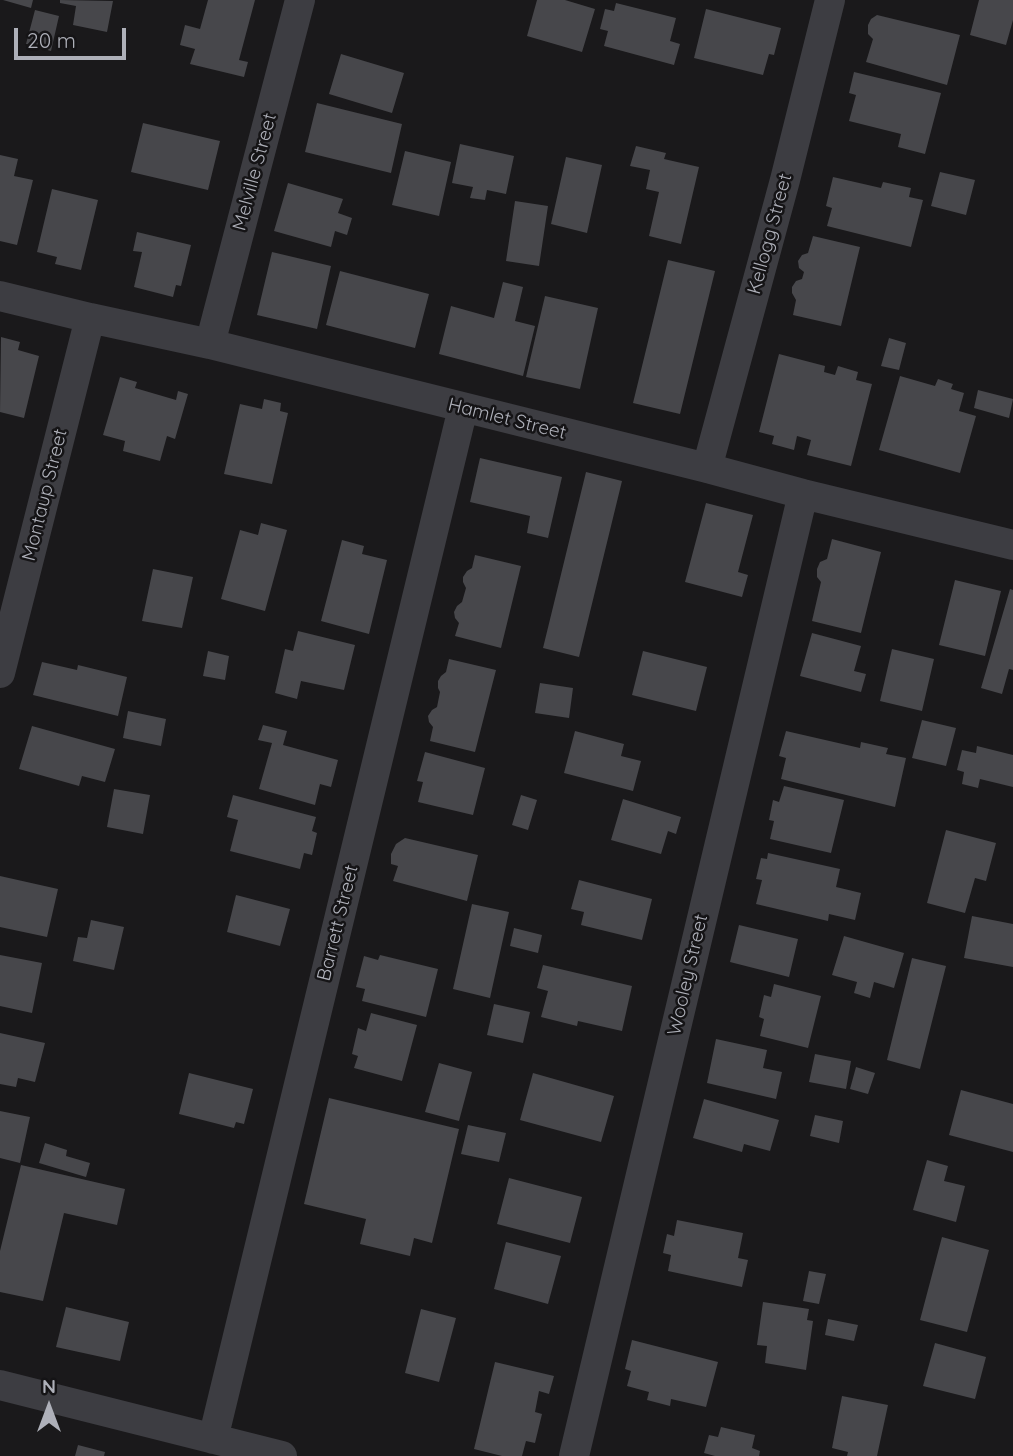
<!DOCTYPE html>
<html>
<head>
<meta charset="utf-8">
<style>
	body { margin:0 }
	#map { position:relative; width:1013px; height:1456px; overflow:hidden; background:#1a191b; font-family:Quicksand,sans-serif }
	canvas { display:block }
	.north { position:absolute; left:14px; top:1372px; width:70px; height:70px; -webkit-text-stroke:5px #151416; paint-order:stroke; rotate:0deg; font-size:19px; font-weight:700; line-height:28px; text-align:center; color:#aeb0b9 }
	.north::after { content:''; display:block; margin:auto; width:24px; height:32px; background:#aeb0b9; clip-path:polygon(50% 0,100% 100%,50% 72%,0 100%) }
	.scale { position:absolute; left:14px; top:28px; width:112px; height:32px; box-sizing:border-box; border:4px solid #aeb0b9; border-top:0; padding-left:9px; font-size:21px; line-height:24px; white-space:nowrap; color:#aeb0b9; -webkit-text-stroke:5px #151416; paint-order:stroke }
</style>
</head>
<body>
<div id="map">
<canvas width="1013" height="1456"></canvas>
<div class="north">N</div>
<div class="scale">20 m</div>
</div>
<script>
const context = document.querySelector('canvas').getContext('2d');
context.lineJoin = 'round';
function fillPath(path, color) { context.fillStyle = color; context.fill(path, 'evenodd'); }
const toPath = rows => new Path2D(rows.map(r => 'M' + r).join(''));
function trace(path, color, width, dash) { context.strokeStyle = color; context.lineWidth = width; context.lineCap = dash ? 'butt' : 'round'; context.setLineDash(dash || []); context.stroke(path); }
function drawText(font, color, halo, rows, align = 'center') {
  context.font = font + ' Quicksand,sans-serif'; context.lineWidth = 5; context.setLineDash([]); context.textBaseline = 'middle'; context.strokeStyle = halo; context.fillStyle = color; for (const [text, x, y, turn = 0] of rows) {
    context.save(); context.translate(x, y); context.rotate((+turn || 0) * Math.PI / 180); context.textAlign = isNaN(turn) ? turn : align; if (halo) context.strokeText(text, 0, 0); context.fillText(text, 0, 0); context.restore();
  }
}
fillPath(toPath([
	[3,0,33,0,31,8],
	[60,0,113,1,107,32,73,25,76,6,60,3],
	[208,0,255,0,239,60,248,62,244,77,190,64,195,49,180,45,185,25,200,29],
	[537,0,565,0,595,9,582,52,527,36],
	[979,0,1013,0,1013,20,1006,45,970,35],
	[616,3,676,18,670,41,680,44,674,65,604,46,608,31,600,29,605,9,614,11],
	[706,9,781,28,774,55,769,54,763,75,694,58],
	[35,10,59,16,51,51,26,44],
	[877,15,960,35,947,85,866,62,873,39,868,34,868,25,871,19],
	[341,54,404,73,392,113,329,94],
	[854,72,941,93,925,154,898,147,901,134,849,121,856,95,849,93],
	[317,103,402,124,391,173,305,152],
	[143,123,220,141,208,190,131,172],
	[460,144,514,156,506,194,487,190,485,200,470,198,473,187,452,183],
	[636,146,666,153,664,159,699,167,681,244,649,236,659,192,646,189,650,170,630,166],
	[405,151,451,162,439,216,392,205],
	[0,155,18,159,14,176,33,180,17,245,0,241],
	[566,157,602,165,587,233,551,224],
	[940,172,975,180,966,215,931,206],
	[833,177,881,188,883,182,911,188,909,197,923,200,911,247,827,226,832,208,826,206],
	[288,183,343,199,338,213,352,218,347,235,335,231,331,247,274,231],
	[52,189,98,200,81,270,55,264,57,257,37,252],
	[515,201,548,206,539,266,506,261],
	[137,232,191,245,181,286,176,285,173,297,134,287,142,252,133,251],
	[813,236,860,247,841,326,793,315,796,300,792,293,792,287,796,281,802,279,804,272,799,268,798,261,802,255,808,253],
	[272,252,331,266,317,329,257,315],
	[668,260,715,271,680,414,633,403],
	[340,271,429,294,415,348,326,325],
	[503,282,523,287,515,321,535,326,523,376,439,354,451,306,494,318],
	[545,296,598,308,580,389,526,377],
	[1,337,20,342,18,350,39,356,24,418,0,412],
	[889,338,906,343,899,370,881,366],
	[779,354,825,366,824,372,835,375,838,366,858,372,856,380,872,384,851,466,807,455,811,440,797,436,794,450,772,444,774,436,759,432],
	[900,376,935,386,938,379,953,384,951,389,964,393,959,411,976,416,960,473,879,450],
	[120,377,137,382,135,388,176,400,178,391,188,394,175,439,167,436,160,461,123,451,125,441,103,435],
	[978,390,1013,399,1009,418,974,408],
	[264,399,281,403,280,411,288,413,272,484,224,474,240,404,262,409],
	[480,458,562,477,548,538,527,533,530,516,470,502],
	[586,472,622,481,579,657,543,648],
	[706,503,753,515,738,572,748,575,742,597,685,582],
	[261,523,287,530,265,611,221,599,240,530,258,535],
	[832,539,881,552,861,633,812,621,821,582,817,577,817,569,820,562,827,559],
	[342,540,364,546,362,554,387,560,369,634,321,621],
	[475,555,521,566,501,648,455,636,459,623,455,618,454,612,457,606,462,602,466,588,463,582,463,577,467,571,472,568],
	[153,569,193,577,182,628,142,621],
	[955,580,1001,591,985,656,939,645],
	[1010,589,1013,590,1013,670,1009,669,1002,694,981,688],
	[298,631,355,645,344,690,301,681,297,699,275,693,285,649,293,651],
	[812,633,861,646,854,671,866,674,861,692,800,676],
	[892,649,934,659,922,711,880,701],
	[208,651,229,656,225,680,203,676],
	[643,651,707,667,696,711,632,695],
	[449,659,496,670,475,752,430,741,433,727,429,722,428,716,432,710,437,707,440,692,438,688,438,681,441,676,446,672],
	[42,662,77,670,78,665,127,677,118,716,33,695],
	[540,683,573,688,569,718,535,713],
	[128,711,166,719,161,746,123,738],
	[922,720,956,728,946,766,912,758],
	[263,725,287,731,283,745,338,760,331,787,320,784,315,805,259,789,272,743,258,740],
	[32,726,115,749,105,782,82,776,79,786,19,769],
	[575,731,624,744,621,756,641,761,633,791,564,773],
	[786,731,860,748,861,742,888,748,886,754,906,758,895,807,781,779,786,758,779,756],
	[977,746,1013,755,1013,787,980,779,978,788,962,784,964,772,957,770,962,750,976,753],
	[425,752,485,768,473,815,418,802,423,782,417,781],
	[784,786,844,800,831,853,770,839,774,821,769,820,773,800,779,802],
	[114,789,150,795,143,834,107,827],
	[233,795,316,817,312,831,317,833,312,855,304,853,300,869,230,851,238,820,227,817],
	[521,795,537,800,528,830,512,825],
	[623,799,681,817,676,834,668,831,661,854,611,840],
	[946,830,996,843,986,881,975,878,965,913,927,903],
	[405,838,478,855,467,901,393,881,398,866,391,864,391,854,396,844],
	[768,853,840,869,836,887,861,893,855,920,829,914,828,921,756,904,762,880,756,879,761,858,767,859],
	[0,876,58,889,47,937,0,927],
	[579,880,652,899,642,940,581,925,584,912,571,909],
	[236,895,290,909,280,946,227,932],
	[472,904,509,912,490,998,453,989],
	[972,916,1013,924,1013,967,964,958],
	[91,920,124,927,114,970,73,961,78,937,87,938],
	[739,925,798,939,789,977,730,962],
	[514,928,542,935,538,953,510,946],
	[844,936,904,953,894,988,874,982,870,998,854,993,857,982,832,975],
	[0,955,42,963,32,1013,0,1006],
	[380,955,438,969,426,1017,362,1001,365,989,356,987,364,956,378,960],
	[912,958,946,966,920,1069,887,1060],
	[543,965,632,986,622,1031,578,1021,577,1026,541,1017,548,991,537,988],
	[774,984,821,996,808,1048,760,1036,764,1019,759,1017,764,995,771,997],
	[494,1004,530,1012,523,1043,487,1035],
	[371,1013,417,1025,402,1081,354,1068,358,1056,352,1054,358,1028,366,1031],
	[0,1033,45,1043,35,1082,18,1078,16,1087,0,1084],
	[716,1039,767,1050,763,1068,782,1072,776,1099,707,1083],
	[815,1054,851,1061,846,1089,809,1082],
	[439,1063,472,1072,459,1121,425,1112],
	[856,1067,875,1073,868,1094,850,1089],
	[189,1073,253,1089,244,1124,236,1122,234,1128,179,1114],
	[533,1073,614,1096,601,1142,520,1120],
	[961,1090,1013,1104,1013,1152,949,1135],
	[329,1098,459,1129,432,1243,414,1238,410,1256,360,1244,366,1219,304,1204],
	[704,1099,779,1120,770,1151,744,1144,742,1152,693,1138],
	[0,1111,30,1117,20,1163,0,1158],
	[815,1115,843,1121,839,1143,810,1136],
	[468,1125,506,1133,499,1162,461,1154],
	[45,1143,67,1150,66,1156,90,1163,86,1177,39,1163],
	[927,1160,948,1166,944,1181,965,1186,956,1222,913,1210],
	[21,1165,125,1189,117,1225,64,1213,43,1301,0,1292,0,1251],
	[509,1178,582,1197,570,1243,497,1224],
	[677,1220,743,1233,738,1258,748,1260,742,1287,668,1271,671,1255,663,1253,667,1234,674,1236],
	[942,1237,989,1250,967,1332,920,1320],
	[506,1242,561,1256,548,1304,494,1289],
	[809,1271,826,1274,819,1304,803,1301],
	[763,1302,809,1309,807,1320,813,1321,806,1370,765,1363,767,1346,757,1345],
	[66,1307,129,1322,120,1361,56,1347],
	[421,1309,456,1318,439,1382,405,1373],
	[828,1319,858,1325,854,1341,825,1335],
	[632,1340,718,1362,706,1407,671,1399,670,1406,647,1400,649,1392,627,1386,631,1371,625,1369],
	[935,1343,986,1357,975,1399,923,1386],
	[495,1362,554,1376,549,1394,539,1391,535,1412,542,1414,535,1443,526,1441,522,1456,502,1456,474,1449],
	[842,1396,888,1405,877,1456,847,1456,848,1452,832,1448],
	[721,1427,755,1435,752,1448,760,1451,759,1456,715,1456,704,1453,709,1435,718,1437],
	[78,1445,105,1452,104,1456,75,1456]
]), '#47474b');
trace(toPath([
	[0,296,90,318,210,344,707,468,803,494,1013,545],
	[210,344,300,0],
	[707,468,785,180,830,0],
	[0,673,90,318],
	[0,1385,282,1456],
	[213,1439,463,408],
	[574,1456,803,494]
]), '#3d3d42', 30);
drawText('19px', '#aeb0b9', '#151416', [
	["Melville Street",255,172,-75],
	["Kellogg Street",770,234,-75],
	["Hamlet Street",507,419,14],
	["Montaup Street",45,495,-76],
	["Barrett Street",338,923,-76],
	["Wooley Street",688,975,-77]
]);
</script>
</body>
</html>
